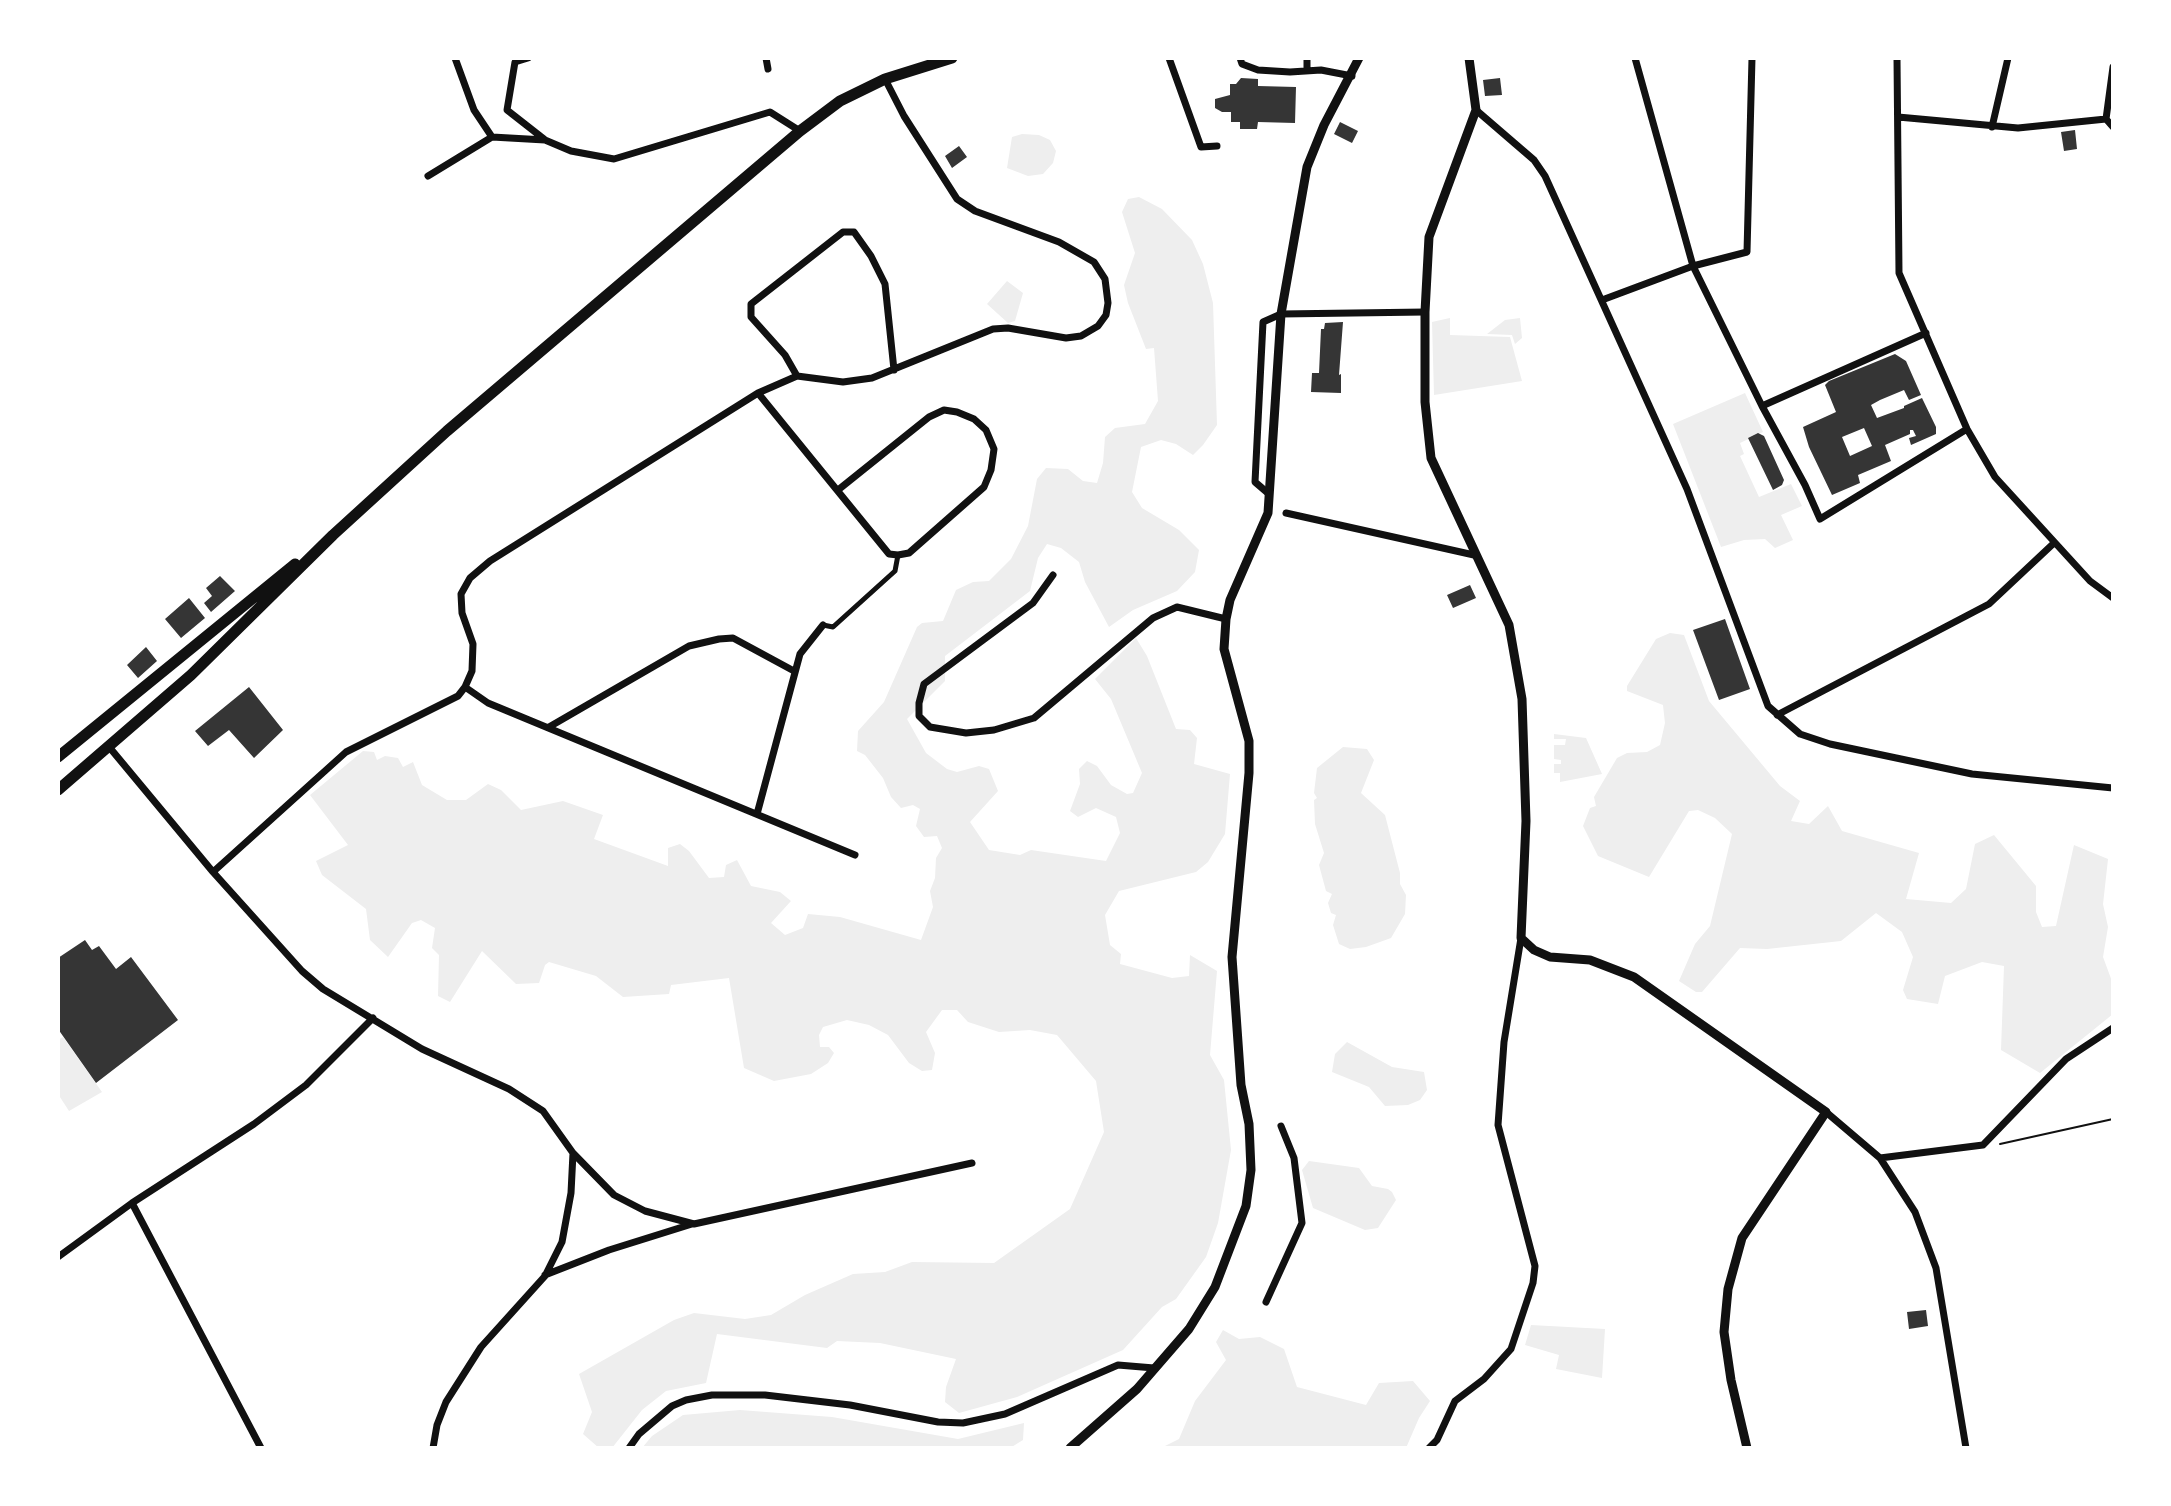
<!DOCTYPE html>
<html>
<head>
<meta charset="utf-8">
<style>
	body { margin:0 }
	#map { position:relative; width:2171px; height:1506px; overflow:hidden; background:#fff; font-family:"Work Sans",sans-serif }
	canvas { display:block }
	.frame { position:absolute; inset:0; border:60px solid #fff; pointer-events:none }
</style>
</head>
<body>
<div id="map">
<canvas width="2171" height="1506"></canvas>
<div class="frame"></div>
</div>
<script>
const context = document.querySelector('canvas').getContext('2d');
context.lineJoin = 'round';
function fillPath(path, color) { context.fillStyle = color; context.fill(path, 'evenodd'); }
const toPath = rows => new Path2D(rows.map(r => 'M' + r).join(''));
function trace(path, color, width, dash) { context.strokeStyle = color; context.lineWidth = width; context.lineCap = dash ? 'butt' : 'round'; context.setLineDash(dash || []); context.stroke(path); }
fillPath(toPath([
	[1022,134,1039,135,1050,140,1056,151,1053,163,1043,174,1028,176,1007,168,1012,137],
	[1139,197,1162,209,1192,240,1203,264,1213,303,1217,425,1203,445,1193,455,1176,444,1161,440,1141,447,1132,492,1142,508,1179,530,1199,550,1195,572,1177,591,1133,610,1109,627,1085,582,1079,562,1061,548,1047,544,1038,558,1030,591,945,656,945,681,907,719,926,753,947,769,957,772,979,766,989,769,998,791,970,822,989,850,1020,855,1031,850,1106,861,1120,833,1116,817,1096,808,1078,817,1070,811,1080,784,1079,769,1087,761,1097,766,1111,785,1127,794,1133,793,1142,773,1111,699,1095,679,1136,638,1147,656,1176,729,1190,730,1197,738,1194,764,1230,774,1225,834,1208,862,1196,872,1119,891,1105,915,1110,945,1121,954,1120,964,1172,978,1189,976,1190,955,1217,971,1210,1055,1224,1080,1231,1150,1218,1223,1206,1257,1176,1299,1162,1307,1123,1350,1017,1397,959,1413,945,1402,946,1387,956,1359,880,1343,837,1341,827,1348,717,1334,706,1383,666,1391,642,1410,612,1448,599,1448,583,1434,592,1412,579,1374,674,1320,694,1313,745,1319,771,1315,805,1295,853,1274,885,1272,912,1262,994,1263,1070,1209,1104,1132,1096,1081,1057,1035,1030,1030,999,1032,968,1022,957,1010,942,1010,926,1032,935,1053,932,1070,922,1071,909,1063,888,1035,869,1025,847,1020,823,1027,819,1035,820,1047,829,1047,834,1053,828,1063,811,1074,774,1081,744,1068,729,978,671,985,669,994,623,997,596,976,549,962,545,965,539,983,516,984,482,951,450,1002,438,996,439,955,432,948,435,928,421,920,412,923,388,957,370,940,366,909,322,875,316,861,348,845,310,795,363,751,374,752,377,760,385,756,398,758,403,767,413,762,422,785,447,800,466,800,488,784,501,790,521,810,563,801,603,815,594,839,668,866,668,848,680,844,689,851,709,878,724,877,726,865,737,860,751,886,780,892,791,901,771,923,785,935,803,928,808,914,840,917,921,940,933,907,930,891,935,878,936,858,942,848,937,836,924,837,916,826,920,809,913,805,901,808,891,797,883,778,865,755,857,751,858,731,884,702,917,627,922,623,943,621,956,590,973,582,989,581,1011,559,1028,526,1037,479,1046,468,1068,469,1083,481,1097,483,1103,463,1105,437,1115,428,1145,424,1158,401,1154,348,1146,349,1128,303,1124,285,1135,253,1122,212,1128,199],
	[1007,281,1023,293,1015,321,1008,323,987,304],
	[1450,318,1450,335,1510,337,1522,381,1434,395,1432,322],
	[1520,318,1522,338,1515,344,1512,335,1487,334,1505,320],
	[1745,393,1763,432,1740,443,1744,454,1740,456,1759,497,1791,484,1802,506,1781,515,1793,540,1775,548,1765,539,1744,540,1721,547,1673,424],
	[1670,633,1684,635,1709,701,1780,786,1800,801,1791,821,1809,824,1828,806,1842,831,1919,853,1906,899,1951,903,1966,889,1975,844,1994,835,2036,886,2036,912,2042,927,2056,926,2074,845,2108,859,2103,904,2108,927,2103,957,2113,984,2113,1014,2040,1073,2001,1050,2004,966,1982,962,1945,976,1938,1004,1907,999,1903,990,1913,957,1902,932,1876,913,1841,941,1767,949,1740,948,1702,992,1696,992,1679,981,1695,944,1710,926,1732,834,1715,818,1698,810,1689,811,1649,877,1598,856,1583,826,1590,808,1596,806,1594,797,1617,758,1627,753,1647,752,1660,745,1665,723,1663,705,1627,691,1627,686,1656,639],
	[1554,734,1586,738,1602,774,1560,782,1560,773,1554,773,1554,764,1561,764,1561,760,1554,759,1554,745,1565,745,1566,739,1554,739],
	[1343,747,1367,749,1374,760,1361,793,1385,815,1400,873,1400,884,1406,895,1405,914,1391,938,1366,947,1350,949,1339,944,1333,925,1336,915,1331,913,1328,903,1332,894,1326,891,1319,865,1324,853,1315,824,1314,800,1317,798,1314,793,1317,768],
	[63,1037,102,1092,69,1111,58,1094,58,1040],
	[1347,1042,1392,1067,1424,1072,1427,1090,1420,1100,1408,1105,1385,1106,1369,1087,1332,1072,1335,1054],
	[1309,1161,1359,1168,1372,1186,1388,1189,1392,1192,1396,1200,1378,1228,1365,1230,1313,1208,1302,1170],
	[1531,1325,1605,1329,1602,1378,1556,1369,1559,1355,1525,1345],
	[1223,1330,1239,1339,1260,1337,1284,1349,1297,1387,1366,1405,1379,1383,1413,1381,1430,1401,1419,1418,1406,1448,1161,1448,1179,1439,1195,1401,1226,1360,1216,1342],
	[740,1410,832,1417,958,1439,1024,1423,1023,1440,1010,1448,642,1448,652,1436,683,1415]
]), '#eee');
fillPath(toPath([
	[1241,78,1258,79,1258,86,1296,87,1295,123,1258,122,1257,129,1240,129,1240,122,1231,122,1231,112,1222,112,1215,108,1215,99,1230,95,1230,84,1236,84],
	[1500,78,1502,95,1485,96,1483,80],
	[1340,122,1358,131,1352,143,1334,134],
	[2075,130,2077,149,2064,151,2061,132],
	[959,146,967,157,952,168,945,156],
	[1343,322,1339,375,1341,374,1341,393,1311,392,1312,373,1319,373,1321,329,1324,329,1325,323],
	[1895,354,1906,361,1921,395,1909,400,1904,390,1880,400,1871,405,1877,418,1904,408,1904,406,1922,398,1936,427,1936,434,1911,445,1909,438,1916,436,1913,430,1910,430,1910,434,1885,445,1891,461,1858,475,1860,483,1832,495,1809,447,1803,427,1836,412,1825,385,1829,381],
	[1864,428,1872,446,1850,456,1842,437],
	[1758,433,1764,436,1784,480,1782,485,1773,490,1748,438],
	[220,576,235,591,211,612,204,603,212,596,206,588],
	[1470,585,1476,598,1453,608,1447,595],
	[189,598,205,618,181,638,165,619],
	[1725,619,1750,689,1719,700,1693,630],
	[146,647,157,661,138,678,127,665],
	[249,687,283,730,254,758,229,730,208,746,195,731],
	[85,940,92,950,99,946,116,969,131,957,178,1020,96,1083,58,1029,58,958],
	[1926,1310,1928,1326,1909,1329,1907,1312]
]), '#353535');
trace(toPath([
	[2000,1144,2113,1119]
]), '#111', 2);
trace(toPath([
	[823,625,833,627,895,571,898,555]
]), '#111', 5);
trace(toPath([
	[455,58,474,110,492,137,545,140,571,151,614,159,770,112,800,131],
	[528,58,515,62,507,110,544,139],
	[766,58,768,69],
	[1169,58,1201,147,1217,146],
	[1240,58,1242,64,1258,70,1290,72,1321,70,1352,76],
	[1635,58,1693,266,1762,406,1805,485,1820,519,1967,429],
	[1897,58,1899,273,1967,429,1995,477,2090,581,2113,598],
	[2113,67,2106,119,2113,127],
	[1307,71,1307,58],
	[1476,110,1534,160,1545,176,1687,489,1768,706,1800,734,1830,744,1972,774,2113,788],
	[1898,117,2018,128,2106,119],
	[1992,127,2008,58],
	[428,176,492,137],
	[1602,300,1693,266,1747,252,1752,58],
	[797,376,785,355,751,317,751,304,843,232,854,232,871,256,885,284,894,370],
	[758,393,889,554,898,555,909,553,984,487,991,470,994,449,986,430,974,419,957,412,944,410,929,417,838,490],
	[1762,406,1926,333],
	[1269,494,1255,482,1263,322,1281,314,1425,312],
	[1286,513,1474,555],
	[1053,575,1033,603,924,684,919,703,919,716,930,727,966,733,994,730,1034,718,1153,618,1177,607,1226,619],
	[465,687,488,703,855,855],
	[1777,715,1989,604,2054,543],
	[549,727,689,646,719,639,733,638,794,671],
	[110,748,213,872,302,971,323,989,422,1049,509,1089,543,1111,573,1153,571,1193,562,1242,545,1276,481,1347,446,1402,437,1425,433,1448],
	[757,814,800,654,823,625],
	[213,872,346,752,458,696,465,687,472,671,473,644,462,613,461,594,470,578,490,561,758,393,797,376,843,382,872,378,993,329,1008,328,1066,338,1081,336,1098,326,1106,315,1108,303,1105,279,1094,262,1059,242,975,211,957,199,904,116,885,79],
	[1826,1112,1880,1158,1915,1212,1936,1268,1966,1448],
	[573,1153,614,1195,645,1211,694,1224,972,1163],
	[1880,1158,1983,1145,2066,1059,2113,1028],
	[132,1203,261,1448],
	[58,1257,132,1203,254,1124,306,1085,373,1018],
	[545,1275,609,1250,692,1224],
	[1266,1302,1302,1223,1294,1158,1281,1126],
	[629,1448,639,1434,672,1406,686,1400,712,1395,765,1395,850,1405,938,1422,963,1423,1005,1414,1118,1365,1154,1368],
	[1429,1448,1437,1440,1455,1401,1484,1379,1511,1349,1533,1283,1535,1266,1498,1125,1504,1042,1521,938]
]), '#111', 7);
trace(toPath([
	[1469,58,1476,110,1429,237,1425,312,1425,402,1431,458,1509,625,1522,699,1526,821,1521,938,1534,950,1550,957,1590,960,1634,977,1826,1112,1742,1238,1728,1289,1724,1332,1731,1380,1747,1448],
	[1070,1448,1137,1389,1189,1329,1215,1287,1246,1206,1251,1170,1249,1124,1241,1085,1232,957,1249,773,1249,741,1224,649,1226,619,1230,600,1268,513,1281,314,1307,167,1324,125,1359,58]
]), '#111', 9);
trace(toPath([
	[58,757,295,564],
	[58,790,191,675,333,535,447,431,800,131,840,101,885,79,952,58]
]), '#111', 11);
</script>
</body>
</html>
